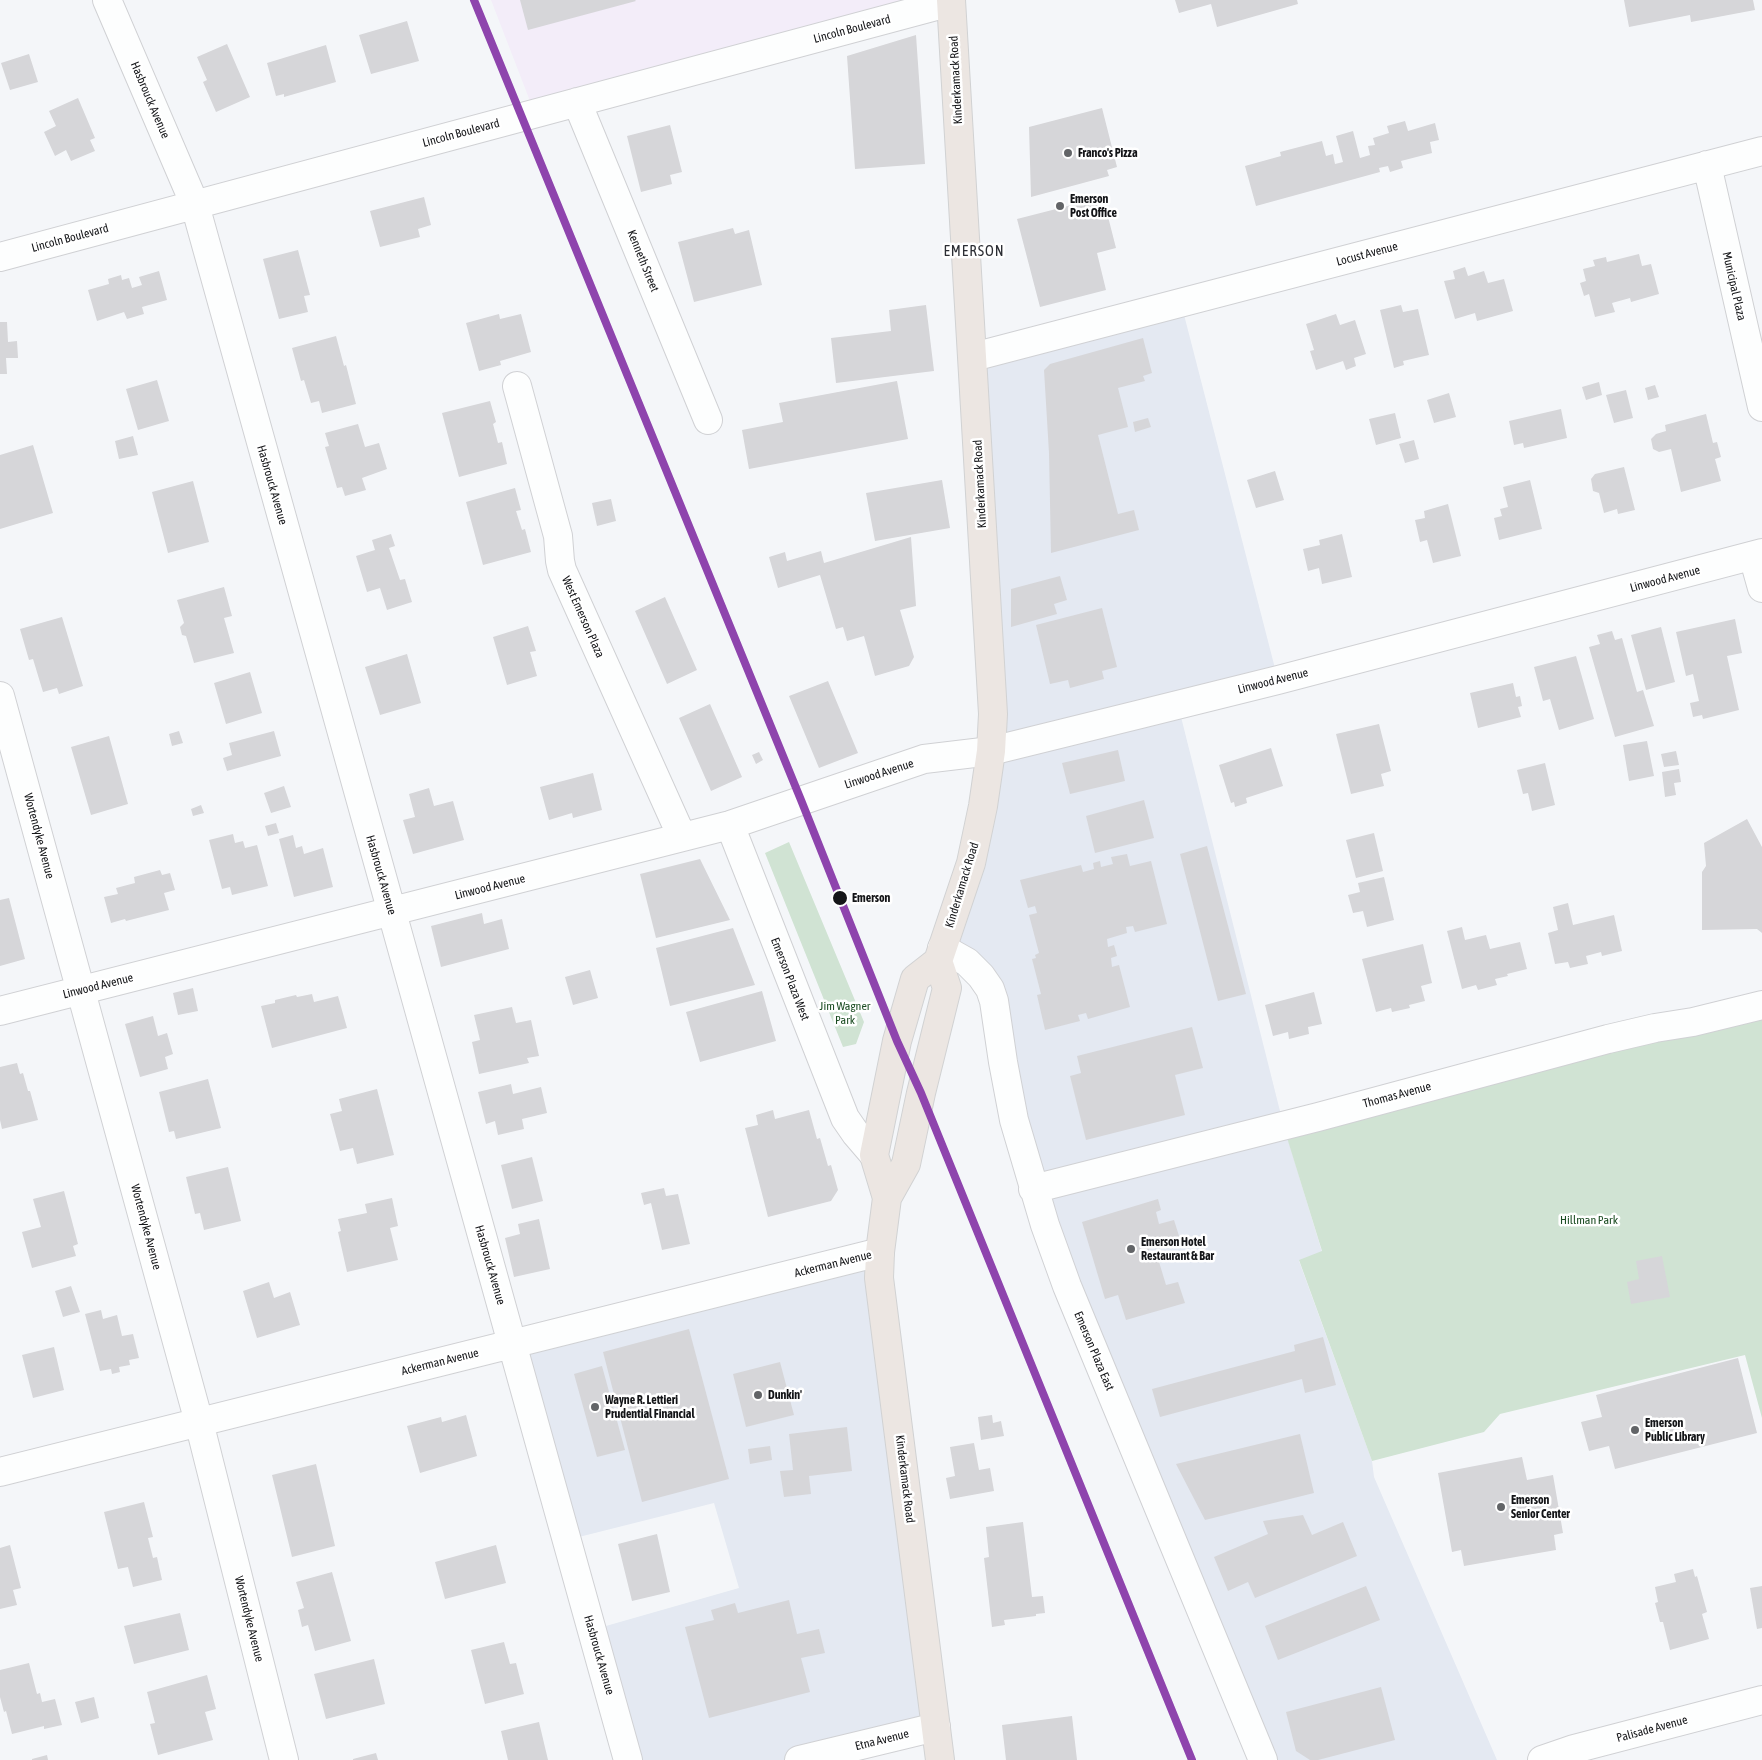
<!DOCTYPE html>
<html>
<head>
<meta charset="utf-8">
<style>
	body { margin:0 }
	canvas { display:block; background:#f4f6f9 }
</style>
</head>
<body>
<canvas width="1762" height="1760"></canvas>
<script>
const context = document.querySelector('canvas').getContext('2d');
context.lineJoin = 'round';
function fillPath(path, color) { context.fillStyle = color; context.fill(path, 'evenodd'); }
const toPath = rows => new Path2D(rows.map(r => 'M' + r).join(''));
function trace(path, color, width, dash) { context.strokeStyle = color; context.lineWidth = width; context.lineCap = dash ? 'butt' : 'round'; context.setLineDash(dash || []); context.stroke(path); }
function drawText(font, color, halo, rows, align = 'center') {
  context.font = font + ' "Asap Condensed",sans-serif'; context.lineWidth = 5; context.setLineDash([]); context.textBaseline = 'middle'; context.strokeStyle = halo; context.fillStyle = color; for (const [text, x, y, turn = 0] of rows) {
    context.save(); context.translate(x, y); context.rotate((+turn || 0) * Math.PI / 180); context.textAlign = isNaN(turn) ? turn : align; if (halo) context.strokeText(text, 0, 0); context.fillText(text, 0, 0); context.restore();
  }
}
fillPath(toPath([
	[1181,303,1278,680,1178,705,1283,1123,1322,1252,1299,1261,1372,1461,1374,1477,1497,1760,1263,1760,1067,1286,994,1001,942,948,983,806,973,357],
	[880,1252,936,1727,799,1760,628,1760,592,1630,739,1588,714,1503,567,1540,512,1344]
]), '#e4e9f2');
fillPath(toPath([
	[491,0,951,0,535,114]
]), '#f3edf9');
fillPath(toPath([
	[789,842,864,1022,856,1044,843,1047,765,853],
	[1762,1007,1762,1418,1745,1355,1500,1414,1484,1432,1372,1461,1299,1260,1322,1251,1284,1128]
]), '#d0e3d3');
fillPath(toPath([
	[520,0,635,0,636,1,528,30],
	[1175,0,1297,0,1298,4,1217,27,1211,4,1179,13],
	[1624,0,1753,0,1755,10,1691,22,1690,15,1629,27],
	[407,21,419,61,371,74,359,35],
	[916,35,925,164,855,169,847,56],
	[227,44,250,97,216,112,203,82,207,80,197,57],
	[326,45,336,82,284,97,284,94,276,96,267,63],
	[29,54,38,82,10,90,1,63],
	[78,98,95,138,90,140,95,151,71,161,66,150,55,156,44,132,56,126,49,111],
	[1102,108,1117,167,1107,170,1109,176,1031,197,1029,127],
	[1405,121,1408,131,1435,123,1439,140,1430,142,1432,153,1401,161,1403,168,1390,172,1388,166,1379,168,1380,172,1256,206,1245,166,1281,156,1280,152,1322,141,1326,156,1333,154,1335,164,1343,162,1336,136,1353,131,1360,158,1370,155,1368,146,1375,145,1373,138,1389,133,1387,126],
	[670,125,682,172,670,175,672,184,641,192,627,136],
	[424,197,431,225,418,229,420,237,380,247,370,211],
	[1103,197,1116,248,1097,253,1106,290,1040,307,1017,219],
	[733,228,735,234,749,230,762,285,694,302,678,242],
	[298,250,310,295,304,296,308,312,279,319,263,259],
	[1639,254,1642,266,1651,264,1659,294,1631,302,1630,298,1612,303,1615,312,1595,317,1589,294,1584,296,1580,283,1586,281,1583,269,1595,266,1593,260,1606,257,1607,262],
	[1465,267,1468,276,1484,271,1488,283,1504,279,1513,311,1477,321,1475,313,1455,319,1444,281,1455,279,1453,271],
	[159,271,167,300,142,307,144,314,127,319,124,312,97,321,88,290,109,284,108,279,121,275,122,280,129,278,132,288,142,285,139,277],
	[926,305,934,371,836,383,831,338,891,331,889,310],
	[1401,305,1403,312,1418,309,1429,355,1403,361,1404,365,1394,368,1380,310],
	[499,314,500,319,521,314,531,352,500,361,501,365,479,371,466,323],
	[1336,314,1340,325,1355,320,1366,354,1354,358,1356,366,1346,370,1343,361,1316,370,1310,351,1314,350,1306,324],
	[0,322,7,322,8,342,17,341,18,358,6,358,7,374,0,374],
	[336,336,344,366,346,365,356,404,322,413,319,401,311,403,304,380,301,381,292,348],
	[1143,338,1152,373,1143,376,1145,381,1118,388,1128,427,1098,435,1118,514,1134,510,1139,530,1051,553,1049,453,1044,370,1050,364],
	[157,380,169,421,138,430,126,389],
	[897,381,908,439,749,469,742,430,783,422,779,403],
	[1599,382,1602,395,1586,400,1582,387],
	[1655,385,1659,397,1648,400,1645,388],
	[1626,390,1633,418,1614,423,1606,395],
	[1449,393,1456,417,1434,423,1427,400],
	[490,401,496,422,493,424,498,443,502,442,507,464,459,477,442,413],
	[1561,409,1567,438,1524,448,1523,443,1514,445,1509,421],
	[1395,413,1401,438,1376,445,1369,419],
	[1706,414,1713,443,1717,442,1721,457,1715,459,1721,481,1681,492,1671,449,1659,452,1653,449,1651,439,1656,434,1666,431,1665,425],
	[1148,418,1151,427,1135,432,1133,422],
	[358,424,365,447,379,443,387,469,362,478,366,490,345,496,342,487,337,488,325,447,329,446,325,433],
	[133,436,138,455,119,459,115,441],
	[1414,440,1419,459,1405,463,1399,444],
	[33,445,53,513,0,529,0,455],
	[1624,467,1635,510,1618,514,1617,509,1604,513,1599,493,1593,491,1591,479,1595,474],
	[1275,471,1284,500,1256,508,1247,480],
	[942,480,950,528,875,541,866,493],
	[1530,480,1542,529,1499,540,1494,518,1502,516,1500,509,1508,507,1503,487],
	[193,481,209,542,168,553,152,492],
	[515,488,521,510,516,511,522,530,525,529,531,552,483,565,466,502],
	[611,499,616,521,597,526,592,503],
	[1448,504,1461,556,1433,563,1427,540,1420,542,1415,520,1425,518,1424,511],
	[391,534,395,546,389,548,400,580,405,579,412,602,387,610,380,588,367,592,356,556,375,550,372,540],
	[1342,534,1352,577,1322,584,1319,568,1308,571,1303,549,1320,545,1319,540],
	[911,537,916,606,900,610,914,657,909,666,875,676,864,636,847,641,843,627,836,629,820,575,778,588,769,557,785,552,787,561,821,551,824,563],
	[1060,576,1067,600,1054,604,1057,614,1011,627,1011,589],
	[224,587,232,616,224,618,234,653,194,663,186,636,182,635,180,627,184,623,177,600],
	[665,597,697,670,667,684,635,611],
	[1102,608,1117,667,1102,671,1104,679,1070,688,1068,680,1050,684,1036,625],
	[62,617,83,686,59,694,57,688,43,692,33,659,29,660,20,629],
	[1735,619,1742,653,1727,656,1739,710,1703,719,1702,715,1693,717,1690,703,1699,701,1693,674,1686,676,1676,632],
	[528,626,536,651,530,652,537,676,507,685,493,637],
	[1661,627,1675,682,1646,690,1631,635],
	[1612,631,1615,640,1622,638,1637,692,1643,690,1654,726,1615,737,1589,647,1600,644,1597,635],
	[407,654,421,703,380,715,365,667],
	[1576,656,1594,719,1559,730,1550,699,1543,701,1534,667],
	[250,672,262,713,226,724,214,683],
	[828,681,858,753,819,768,789,696],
	[1513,683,1516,697,1520,696,1522,706,1518,707,1521,717,1478,728,1470,693],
	[710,704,742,777,711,791,679,718],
	[1379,724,1391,771,1381,774,1384,786,1351,794,1336,734],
	[179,731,183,743,172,746,169,734],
	[274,731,281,756,227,771,223,758,232,755,229,743],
	[109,736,128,804,91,815,71,747],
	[1647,741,1654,776,1629,781,1623,745],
	[1271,748,1283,786,1246,798,1247,803,1235,807,1234,802,1231,803,1219,765],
	[1118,750,1125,781,1070,794,1062,763],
	[1676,751,1679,765,1664,767,1661,754],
	[759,752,763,760,756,764,752,755],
	[1545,763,1555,805,1532,811,1528,793,1523,794,1517,770],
	[1679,769,1681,782,1674,783,1676,795,1665,797,1662,772],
	[593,773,602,810,573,818,572,813,549,820,540,787],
	[284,786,291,807,271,813,264,793],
	[429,788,434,806,453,801,464,840,413,854,403,820,415,817,409,794],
	[1144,800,1154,838,1095,853,1086,816],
	[201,805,204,813,193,816,191,809],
	[1747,819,1762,847,1762,933,1757,929,1702,930,1702,872,1706,866,1704,843],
	[276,823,279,833,268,836,265,826],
	[1374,833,1383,871,1356,878,1346,840],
	[233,834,235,843,243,841,245,848,257,845,268,886,232,895,230,887,222,889,209,840],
	[293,835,296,848,302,846,304,854,323,848,333,887,294,897,279,839],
	[1207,846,1246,994,1218,1001,1180,854],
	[1127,854,1130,866,1151,861,1167,924,1135,932,1133,926,1126,927,1127,933,1107,939,1108,947,1114,945,1117,956,1111,958,1112,967,1119,965,1130,1007,1088,1019,1086,1013,1078,1015,1080,1021,1045,1030,1037,995,1041,994,1032,959,1036,958,1035,955,1039,953,1029,915,1037,913,1035,906,1028,908,1020,880,1081,865,1083,872,1094,869,1093,863,1100,861,1101,867,1113,864,1111,857],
	[700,859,730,920,656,938,640,874],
	[160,870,162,875,170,873,175,890,164,893,169,910,126,921,125,919,111,923,104,897,118,894,116,888,135,883,134,877],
	[1384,877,1394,920,1367,927,1363,911,1353,913,1348,895,1360,892,1358,883],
	[9,898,25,959,0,966,0,900],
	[1568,903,1573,925,1614,915,1622,951,1602,956,1601,952,1586,956,1588,964,1570,968,1568,962,1555,964,1548,933,1558,930,1553,907],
	[482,913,484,924,502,919,509,949,441,967,431,926],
	[1462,927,1465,940,1486,935,1490,949,1520,942,1527,969,1507,974,1508,976,1495,979,1497,985,1478,990,1476,985,1462,989,1447,931],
	[733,928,755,985,670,1006,656,948],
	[1423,944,1432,983,1421,986,1425,1001,1409,1005,1410,1008,1392,1012,1391,1008,1376,1012,1362,959],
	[590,970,598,998,573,1005,565,977],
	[193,988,198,1011,178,1015,173,993],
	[762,991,776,1041,700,1062,686,1012],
	[1314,992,1322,1024,1308,1027,1309,1034,1289,1039,1288,1032,1273,1036,1265,1005],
	[312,994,314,1002,338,996,347,1028,272,1048,261,1006,275,1003,275,1000,296,995,297,997],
	[512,1007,516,1023,531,1020,539,1056,527,1058,529,1063,479,1074,472,1042,480,1040,474,1015],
	[153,1016,158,1036,167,1033,173,1054,165,1057,168,1069,140,1077,125,1024],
	[1192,1027,1203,1068,1175,1075,1185,1115,1086,1140,1070,1076,1081,1073,1077,1056],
	[17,1063,20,1074,23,1073,28,1091,30,1091,38,1120,2,1129,0,1120,0,1067],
	[208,1079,221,1128,176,1139,174,1131,169,1132,159,1092],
	[511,1084,513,1094,541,1087,547,1113,522,1119,524,1129,498,1135,495,1121,486,1124,478,1092],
	[377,1089,394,1155,357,1164,353,1148,340,1151,330,1114,342,1111,339,1099],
	[773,1110,775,1119,809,1110,817,1139,820,1138,828,1166,831,1165,838,1190,831,1201,768,1217,745,1128,758,1125,756,1115],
	[532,1157,543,1201,512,1209,501,1165],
	[228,1167,241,1221,204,1230,200,1213,195,1214,186,1177],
	[664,1188,666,1196,678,1194,690,1244,662,1250,651,1203,644,1205,641,1193],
	[64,1191,78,1244,73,1246,76,1256,32,1268,22,1232,41,1227,33,1199],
	[392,1198,398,1226,390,1228,398,1260,347,1272,338,1232,341,1231,338,1219,367,1213,365,1204],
	[1158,1199,1161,1210,1156,1212,1159,1224,1174,1220,1180,1239,1149,1249,1150,1254,1156,1252,1166,1285,1178,1282,1185,1303,1126,1320,1118,1295,1105,1299,1082,1222],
	[539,1219,550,1269,514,1277,505,1238,520,1234,518,1224],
	[1662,1256,1670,1297,1631,1304,1627,1282,1639,1279,1636,1261],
	[269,1282,274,1298,290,1292,300,1325,257,1338,243,1291],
	[71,1286,80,1312,63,1317,55,1291],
	[101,1310,103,1319,117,1315,122,1336,133,1334,139,1358,129,1360,130,1365,119,1367,120,1372,112,1374,111,1369,100,1371,85,1314],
	[689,1329,729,1479,642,1502,603,1352],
	[1323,1337,1336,1385,1305,1393,1302,1379,1160,1417,1152,1389,1295,1351,1294,1345],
	[54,1347,64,1390,33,1398,22,1355],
	[1738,1358,1757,1433,1615,1469,1609,1446,1589,1451,1581,1422,1602,1417,1596,1395],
	[780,1362,794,1415,746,1427,733,1374],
	[602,1366,625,1450,597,1457,574,1374],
	[466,1415,477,1456,420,1473,407,1426,441,1417,442,1422],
	[992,1415,993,1423,1001,1421,1004,1436,981,1440,978,1417],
	[847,1427,852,1471,809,1476,811,1494,784,1497,780,1471,793,1470,789,1434],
	[1300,1434,1314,1493,1205,1520,1176,1464],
	[974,1443,979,1470,990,1468,994,1491,950,1499,946,1478,955,1476,950,1447],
	[770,1446,772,1460,750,1464,748,1449],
	[1522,1457,1527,1480,1553,1475,1563,1533,1554,1535,1556,1550,1464,1566,1461,1550,1452,1552,1438,1473],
	[316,1464,335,1546,292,1557,272,1475],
	[144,1502,153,1537,148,1538,153,1558,157,1557,162,1580,133,1587,128,1567,118,1569,104,1512],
	[1303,1515,1312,1535,1343,1522,1357,1556,1255,1598,1248,1582,1228,1591,1214,1557,1268,1534,1263,1521],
	[1023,1522,1032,1597,1043,1596,1045,1613,1036,1614,1036,1616,1004,1620,1005,1625,992,1627,984,1558,989,1557,986,1527],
	[657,1534,670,1592,632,1601,618,1544],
	[10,1545,21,1588,13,1590,17,1605,0,1609,0,1548],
	[496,1545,506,1583,445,1599,435,1562],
	[1693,1569,1695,1577,1697,1576,1707,1612,1702,1614,1709,1639,1670,1650,1663,1622,1660,1622,1655,1603,1658,1602,1655,1587,1676,1582,1674,1574],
	[332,1572,351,1641,315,1651,308,1625,302,1627,298,1610,304,1608,296,1582],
	[1366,1586,1380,1620,1278,1660,1265,1626],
	[1762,1586,1762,1628,1757,1629,1750,1588],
	[789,1600,797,1634,819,1629,825,1653,801,1658,810,1692,709,1718,685,1627,714,1620,711,1610,735,1603,738,1613],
	[180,1613,189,1650,134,1664,124,1626],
	[504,1642,510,1664,516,1663,524,1694,485,1704,471,1650],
	[374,1659,385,1704,326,1719,314,1674],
	[29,1663,37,1694,40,1693,42,1702,55,1699,62,1725,44,1729,44,1726,12,1734,6,1711,4,1712,0,1697,0,1670],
	[207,1675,216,1709,205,1712,213,1740,158,1755,150,1724,155,1723,147,1692],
	[1381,1687,1395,1740,1318,1760,1310,1760,1296,1751,1286,1712],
	[94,1697,99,1718,81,1723,75,1702],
	[1072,1716,1077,1760,1006,1760,1002,1725],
	[539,1722,548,1760,508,1760,501,1731],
	[376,1753,378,1760,353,1760,353,1759],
	[47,1755,48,1760,32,1760,32,1759]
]), '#d6d6d9');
const minor = toPath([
	[107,0,195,205,628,1760],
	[577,102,708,420],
	[1707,165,1762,407],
	[0,257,951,2],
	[973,357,1762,151],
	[517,386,558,536,560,561,562,570,682,837],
	[1753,556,1762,588],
	[0,696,199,1422,284,1760],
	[730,825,845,1118,856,1134,874,1155],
	[942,948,967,962,981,976,990,989,994,1001,1003,1062,1014,1120,1045,1225,1067,1286,1263,1760],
	[0,1011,730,825,924,759,991,751,1141,714,1278,680,1762,553],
	[1033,1189,1318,1117,1608,1039,1655,1028,1693,1022,1762,1005],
	[0,1472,880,1252],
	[799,1760,936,1727],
	[1542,1760,1574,1749,1762,1700]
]);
const major = toPath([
	[938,961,947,988,921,1093,906,1164,887,1198,880,1252,879,1278,940,1760],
	[887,1198,874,1155,897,1041,915,979,938,961,971,863,983,806,991,751,993,714,951,0]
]);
trace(minor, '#d0d1d4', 30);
trace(major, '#d1d2d3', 30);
trace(minor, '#fdfefe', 28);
trace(major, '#ece6e2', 28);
trace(toPath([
	[474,0,801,800,897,1041,921,1093,1192,1760]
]), '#8e44ad', 8);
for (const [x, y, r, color] of [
	[1068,153,5,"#626467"],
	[1060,206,5,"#626467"],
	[840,898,8,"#141518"],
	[1131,1249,5,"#626467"],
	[758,1395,5,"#626467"],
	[595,1407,5,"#626467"],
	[1635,1430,5,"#626467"],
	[1501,1507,5,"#626467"]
]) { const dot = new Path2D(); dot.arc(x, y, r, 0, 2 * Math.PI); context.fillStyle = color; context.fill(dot); trace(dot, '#fff', 2); }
drawText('12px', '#141518', '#fff', [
	["Lincoln Boulevard",852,29,-15],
	["Kinderkamack Road",956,80,-93],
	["Hasbrouck Avenue",150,100,67],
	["Lincoln Boulevard",461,133,-15],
	["Lincoln Boulevard",70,238,-15],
	["Locust Avenue",1367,254,-15],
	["Kenneth Street",643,261,68],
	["Municipal Plaza",1734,286,77],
	["Kinderkamack Road",980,484,-93],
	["Hasbrouck Avenue",272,485,74],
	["Linwood Avenue",1665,579,-15],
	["West Emerson Plaza",583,617,66],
	["Linwood Avenue",1273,681,-14],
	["Linwood Avenue",879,774,-18],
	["Wortendyke Avenue",39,836,75],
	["Hasbrouck Avenue",381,875,74],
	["Kinderkamack Road",962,885,-73],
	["Linwood Avenue",490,887,-14],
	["Emerson Plaza West",790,979,69],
	["Linwood Avenue",98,986,-14],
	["Thomas Avenue",1397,1095,-15],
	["Wortendyke Avenue",146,1227,75],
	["Ackerman Avenue",833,1264,-14],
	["Hasbrouck Avenue",490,1265,74],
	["Emerson Plaza East",1094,1351,67],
	["Ackerman Avenue",440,1362,-14],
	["Kinderkamack Road",905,1479,83],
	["Wortendyke Avenue",249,1619,76],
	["Hasbrouck Avenue",599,1655,74],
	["Palisade Avenue",1652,1729,-15],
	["Etna Avenue",882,1740,-14]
]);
drawText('bold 12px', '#141518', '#fff', [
	["Franco's Pizza",1078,153],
	["Emerson",1070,199],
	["Post Office",1070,213],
	["Emerson Hotel",1141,1242],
	["Restaurant & Bar",1141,1256],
	["Dunkin'",768,1395],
	["Wayne R. Lettieri",605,1400],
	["Prudential Financial",605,1414],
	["Emerson",1645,1423],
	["Public Library",1645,1437],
	["Emerson",1511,1500],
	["Senior Center",1511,1514]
], 'left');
drawText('bold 12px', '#141518', '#fff', [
	["Emerson",852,898]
], 'left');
drawText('12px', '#1b4c22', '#fff', [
	["Jim Wagner",845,1006],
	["Park",845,1020],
	["Hillman Park",1589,1220]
]);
context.letterSpacing = '1px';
drawText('15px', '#2b2d33', '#fff', [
	["EMERSON",974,251]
]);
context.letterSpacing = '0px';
</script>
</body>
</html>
